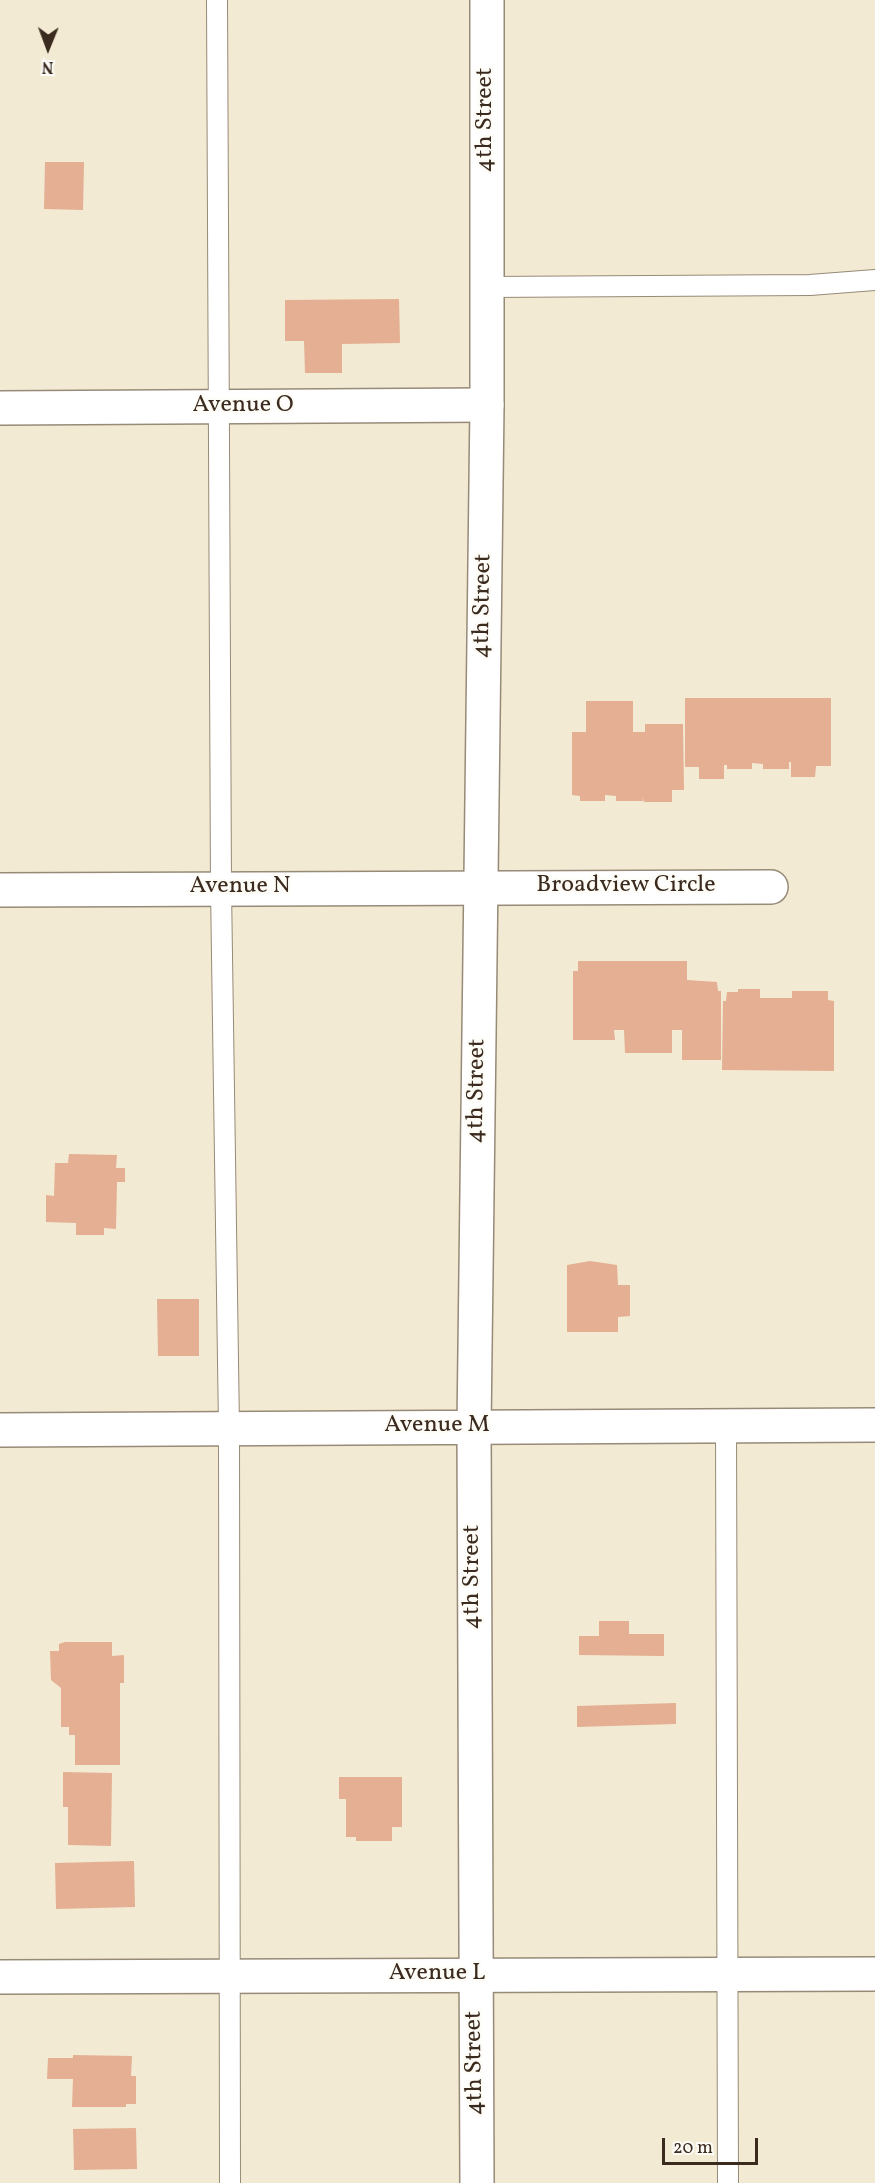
<!DOCTYPE html>
<html>
<head>
<meta charset="utf-8">
<style>
	body { margin:0 }
	#map { position:relative; width:875px; height:2183px; overflow:hidden; background:#f3ead3; font-family:Vollkorn,serif }
	canvas { display:block }
	.north { position:absolute; left:18px; top:18px; width:60px; height:60px; -webkit-text-stroke:4px #fdfcf7; paint-order:stroke; rotate:181deg; font-size:16px; font-weight:700; line-height:24px; text-align:center; color:#3b2a1e }
	.north::after { content:''; display:block; margin:auto; width:21px; height:27px; background:#3b2a1e; clip-path:polygon(50% 0,100% 100%,50% 72%,0 100%) }
	.scale { position:absolute; left:662px; top:2138px; width:96px; height:27px; box-sizing:border-box; border:3px solid #3b2a1e; border-top:0; padding-left:8px; font-size:18px; line-height:21px; white-space:nowrap; color:#3b2a1e; -webkit-text-stroke:4px #fdfcf7; paint-order:stroke }
</style>
</head>
<body>
<div id="map">
<canvas width="875" height="2183"></canvas>
<div class="north">N</div>
<div class="scale">20 m</div>
</div>
<script>
const context = document.querySelector('canvas').getContext('2d');
context.lineJoin = 'round';
function fillPath(path, color) { context.fillStyle = color; context.fill(path, 'evenodd'); }
const toPath = rows => new Path2D(rows.map(r => 'M' + r).join(''));
function trace(path, color, width, dash) { context.strokeStyle = color; context.lineWidth = width; context.lineCap = dash ? 'butt' : 'round'; context.setLineDash(dash || []); context.stroke(path); }
function drawText(font, color, halo, rows, align = 'center') {
  context.font = font + ' Vollkorn,serif'; context.lineWidth = 5; context.setLineDash([]); context.textBaseline = 'middle'; context.strokeStyle = halo; context.fillStyle = color; for (const [text, x, y, turn = 0] of rows) {
    context.save(); context.translate(x, y); context.rotate((+turn || 0) * Math.PI / 180); context.textAlign = isNaN(turn) ? turn : align; if (halo) context.strokeText(text, 0, 0); context.fillText(text, 0, 0); context.restore();
  }
}
fillPath(toPath([
	[45,162,84,162,83,210,44,209],
	[399,299,400,343,342,344,342,373,305,373,304,341,285,341,285,300],
	[685,698,831,698,831,766,816,766,815,777,791,777,791,762,789,762,789,769,763,769,763,764,752,763,752,769,727,769,727,765,724,765,724,779,699,779,699,767,685,767],
	[586,701,633,701,633,732,645,732,645,724,683,724,684,790,672,790,672,802,644,802,642,796,643,801,616,801,616,796,605,795,605,801,580,801,580,796,572,795,572,732,586,732],
	[578,961,687,961,687,980,717,982,718,991,721,991,721,1060,682,1060,682,1030,672,1030,672,1053,625,1053,624,1030,614,1030,615,1040,573,1040,573,971,578,971],
	[738,989,760,989,760,998,792,998,792,991,828,991,828,1000,834,1001,834,1071,722,1070,723,1001,726,1001,727,992,738,992],
	[69,1154,117,1155,116,1168,125,1168,125,1182,117,1182,116,1229,104,1228,104,1235,76,1235,76,1223,46,1222,46,1195,54,1196,55,1163,68,1163],
	[590,1261,617,1265,618,1285,630,1285,630,1316,618,1317,618,1332,567,1332,567,1265],
	[157,1299,199,1299,199,1356,158,1356],
	[599,1621,629,1621,629,1634,664,1634,664,1656,579,1655,579,1636,599,1636],
	[65,1642,112,1642,112,1656,124,1655,124,1683,120,1683,120,1765,75,1765,75,1735,69,1735,69,1727,61,1727,61,1688,51,1680,50,1651,59,1651,59,1644],
	[676,1703,676,1724,577,1727,577,1706],
	[63,1772,112,1773,111,1846,68,1845,68,1807,63,1807],
	[339,1777,402,1777,402,1827,392,1827,392,1841,356,1841,356,1837,346,1837,346,1799,339,1799],
	[134,1861,135,1907,56,1909,55,1863],
	[73,2055,132,2056,131,2076,136,2076,136,2104,126,2104,126,2107,72,2107,73,2079,47,2079,48,2058,73,2058],
	[136,2128,137,2169,74,2170,73,2129]
]), '#e4af92');
const service = toPath([
	[217,0,221,888,229,1428,230,2183],
	[487,287,810,285,875,280],
	[726,1425,728,2183]
]);
const minor = toPath([
	[0,408,487,405],
	[0,890,771,887],
	[0,1977,875,1974]
]);
const tertiary = toPath([
	[0,1430,875,1425],
	[477,2183,474,1427,487,405,487,0]
]);
trace(service, '#978a78', 22);
trace(minor, '#978a78', 36);
trace(tertiary, '#978a78', 36);
trace(service, '#fff', 20);
trace(minor, '#fff', 33);
trace(tertiary, '#fff', 33);
drawText('24px', '#3b2a1e', '#fdfcf7', [
	["4th Street",487,120,-90],
	["Avenue O",243,407],
	["4th Street",484,606,-89],
	["Broadview Circle",626,887],
	["Avenue N",240,888],
	["4th Street",478,1091,-89],
	["Avenue M",437,1427],
	["4th Street",474,1577,-90],
	["Avenue L",437,1975],
	["4th Street",476,2063,-91]
]);
</script>
</body>
</html>
